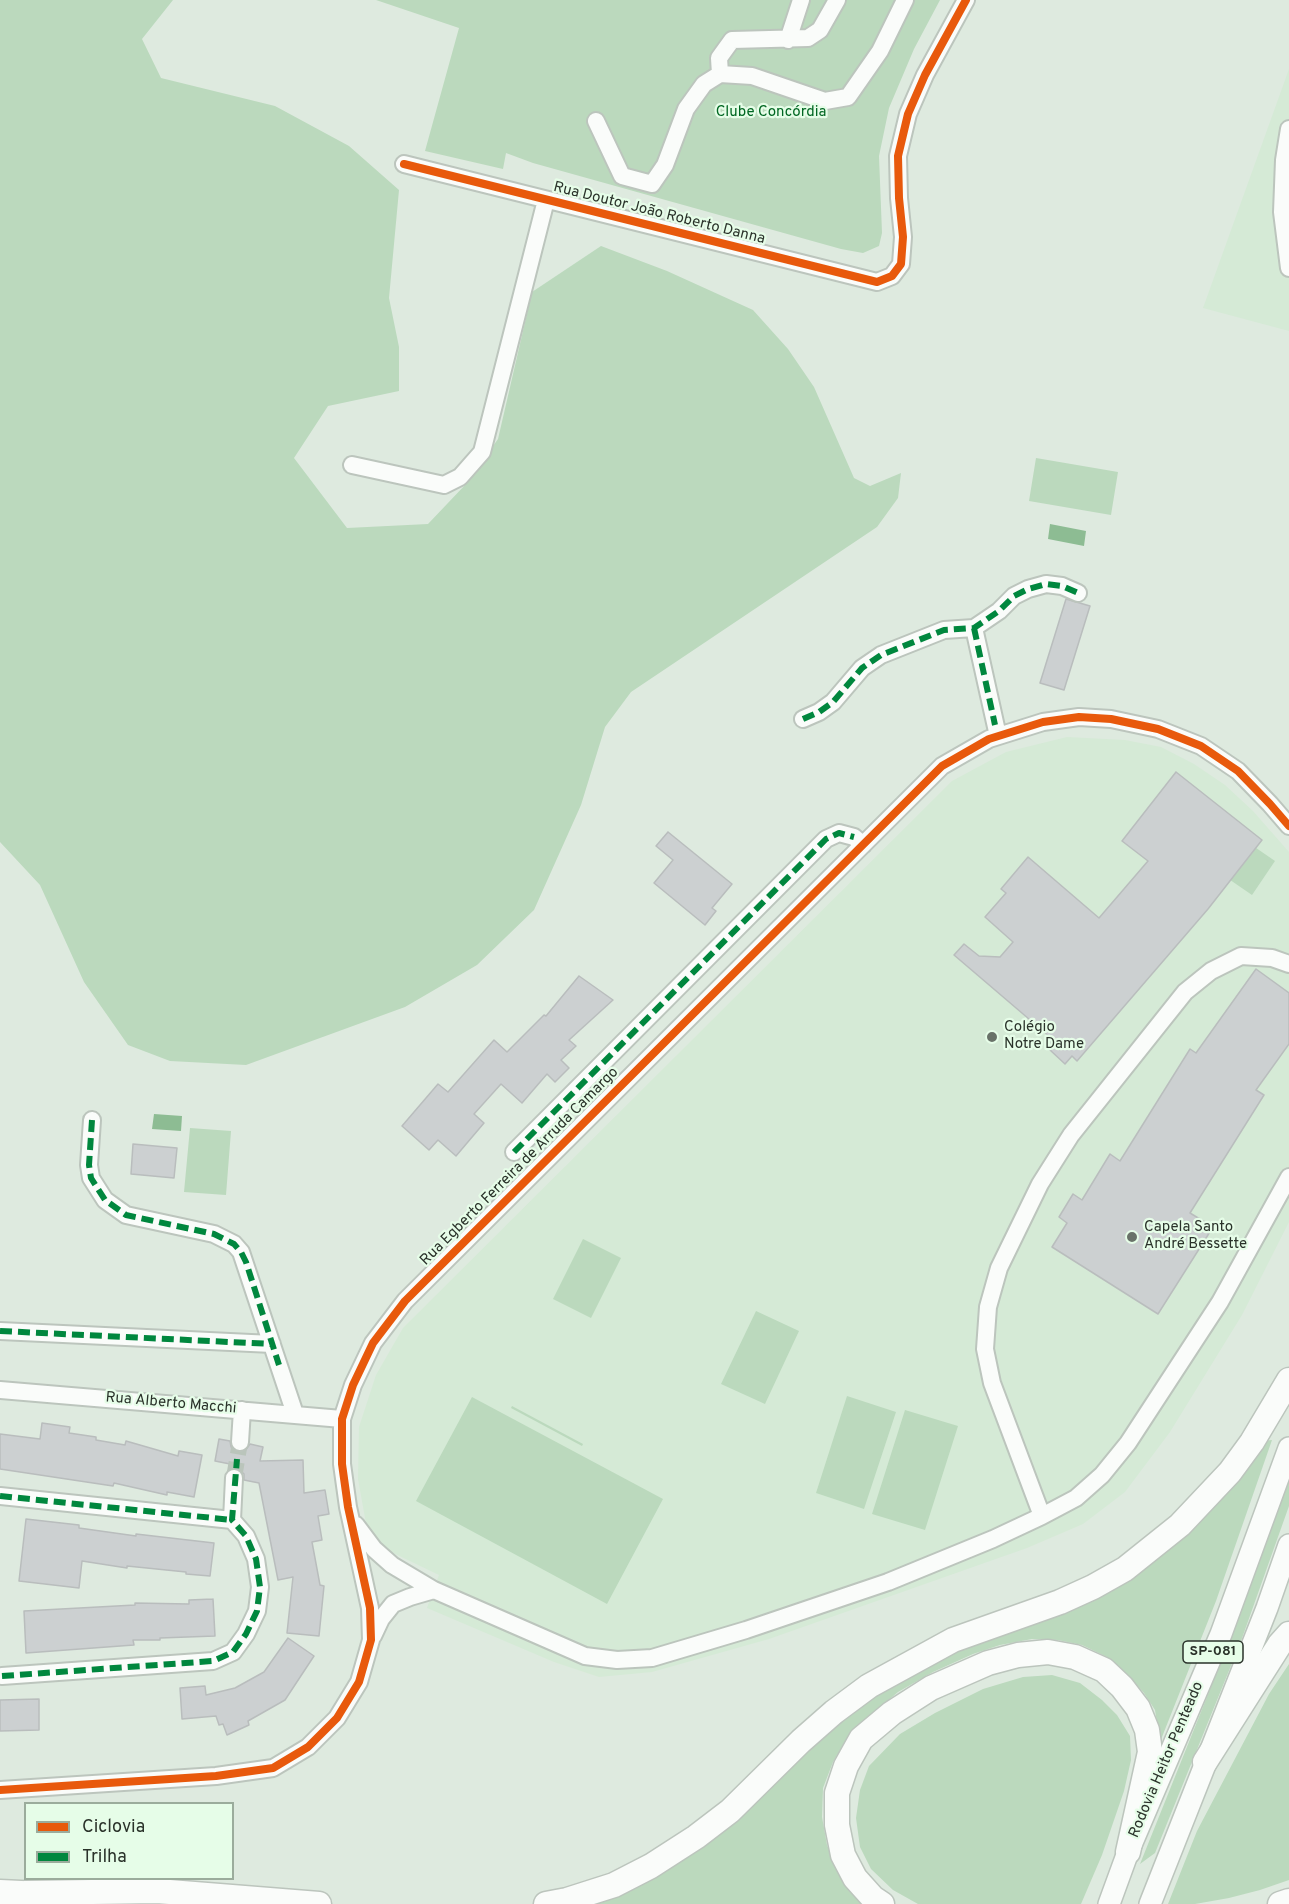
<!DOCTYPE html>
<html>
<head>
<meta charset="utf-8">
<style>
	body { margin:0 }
	#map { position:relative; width:1289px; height:1904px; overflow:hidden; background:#deeadf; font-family:Overpass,sans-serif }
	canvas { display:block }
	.legend { position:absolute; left:24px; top:1802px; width:210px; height:78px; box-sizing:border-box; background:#e6fde8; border:2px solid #9bac9c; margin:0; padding:8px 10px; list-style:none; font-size:18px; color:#2a322a }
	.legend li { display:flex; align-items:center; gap:12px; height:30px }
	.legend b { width:30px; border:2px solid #9bac9c }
</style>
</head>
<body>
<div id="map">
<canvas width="1289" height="1904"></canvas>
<ul class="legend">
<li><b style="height:8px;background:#e8590c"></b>Ciclovia</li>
<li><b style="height:8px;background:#00873e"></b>Trilha</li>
</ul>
</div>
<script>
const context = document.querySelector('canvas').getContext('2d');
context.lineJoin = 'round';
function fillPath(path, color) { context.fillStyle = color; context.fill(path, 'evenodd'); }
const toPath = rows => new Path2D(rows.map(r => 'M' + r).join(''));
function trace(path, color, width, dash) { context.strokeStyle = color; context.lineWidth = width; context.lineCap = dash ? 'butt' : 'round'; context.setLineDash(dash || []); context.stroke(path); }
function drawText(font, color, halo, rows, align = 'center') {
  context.font = font + ' Overpass,sans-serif'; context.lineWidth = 4.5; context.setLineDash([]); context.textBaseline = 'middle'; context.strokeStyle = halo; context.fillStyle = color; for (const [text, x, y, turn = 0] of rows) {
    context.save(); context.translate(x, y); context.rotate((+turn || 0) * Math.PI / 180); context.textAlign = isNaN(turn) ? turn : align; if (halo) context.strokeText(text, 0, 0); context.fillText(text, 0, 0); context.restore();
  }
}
fillPath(toPath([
	[1289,69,1289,331,1203,308],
	[1067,737,1125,740,1161,747,1194,764,1225,785,1253,811,1289,852,1289,1222,1242,1315,1170,1432,1125,1492,1083,1524,1027,1548,769,1639,652,1672,599,1677,554,1662,427,1608,439,1575,387,1550,367,1529,358,1479,359,1427,376,1375,403,1328,952,781,1006,752]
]), '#d5ead6');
fillPath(toPath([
	[0,0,173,0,142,39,161,78,275,106,349,146,399,190,389,298,399,347,399,391,328,406,294,458,347,528,428,524,466,484,498,439,532,292,601,246,667,271,753,310,788,349,814,387,854,478,870,486,901,473,898,498,877,527,631,692,605,727,581,805,534,910,477,965,405,1007,246,1065,170,1061,128,1045,84,982,40,885,0,842],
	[376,0,940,0,914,49,889,108,879,156,882,233,879,246,863,253,841,249,533,163,506,153,503,169,425,151,459,28],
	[1036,458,1118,472,1111,515,1029,501],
	[1182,797,1275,861,1252,895,1159,831],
	[190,1128,231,1131,226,1195,184,1192],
	[583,1239,621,1258,591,1318,553,1299],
	[756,1311,799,1331,765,1404,721,1384],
	[847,1396,896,1412,864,1509,816,1493],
	[472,1397,663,1499,607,1604,416,1501],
	[512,1406,583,1444,582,1446,511,1408],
	[905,1410,958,1426,925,1530,872,1514],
	[1272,1440,1216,1601,1160,1742,1155,1710,1144,1693,1128,1675,1107,1657,1082,1645,1058,1640,1032,1639,1000,1645,973,1654,933,1672,898,1692,850,1733,833,1762,823,1788,822,1817,827,1845,838,1872,862,1904,577,1904,803,1753,836,1725,893,1683,1178,1540,1209,1512,1263,1441],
	[1289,1474,1289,1506,1241,1641,1155,1853,1140,1864,1231,1637],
	[1289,1664,1289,1880,1260,1890,1229,1898,1195,1904,1168,1904,1197,1831,1269,1694],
	[1052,1675,1080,1683,1102,1700,1117,1715,1130,1736,1131,1760,1124,1791,1102,1855,1081,1904,918,1904,893,1890,871,1869,860,1847,856,1818,860,1790,869,1766,900,1734,935,1713,983,1689,1023,1677]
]), '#bbd9bd');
fillPath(toPath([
	[1050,524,1086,531,1084,546,1048,539],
	[154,1114,182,1116,181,1131,152,1129]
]), '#8dbc93');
const building = toPath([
	[1066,599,1090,606,1064,690,1040,683,1066,599],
	[1176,772,1262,840,1208,909,1077,1061,1072,1056,1065,1064,1050,1050,1050,1037,954,955,964,944,979,956,1000,957,1013,942,985,917,1006,893,1001,889,1028,857,1099,918,1148,861,1122,841,1176,772],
	[668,832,732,884,712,908,716,911,705,925,654,883,673,860,656,846,668,832],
	[1256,969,1289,993,1289,1044,1256,1090,1264,1095,1190,1213,1213,1227,1158,1314,1052,1247,1067,1223,1059,1217,1073,1194,1082,1200,1110,1154,1120,1161,1190,1049,1196,1053,1256,969],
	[579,976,613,1000,569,1040,576,1046,561,1060,569,1068,555,1082,547,1074,522,1103,501,1084,474,1114,484,1123,456,1156,438,1140,429,1150,402,1126,438,1084,448,1092,494,1040,507,1052,544,1015,546,1016,579,976],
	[133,1144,177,1148,174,1178,131,1174,133,1144],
	[42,1423,70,1427,69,1433,96,1437,96,1440,125,1445,126,1441,178,1456,179,1451,202,1455,194,1497,167,1492,167,1495,114,1483,113,1486,0,1469,0,1434,40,1439,42,1423],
	[219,1439,230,1441,231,1447,239,1452,245,1451,250,1444,263,1447,260,1461,303,1460,304,1493,325,1490,329,1514,318,1516,322,1540,312,1542,320,1585,324,1586,319,1636,287,1633,293,1577,278,1580,259,1483,244,1480,244,1474,240,1470,230,1469,230,1464,215,1461,219,1439],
	[26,1519,79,1525,79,1528,136,1536,136,1534,214,1543,210,1576,186,1574,186,1572,127,1566,127,1568,82,1561,79,1588,19,1581,26,1519],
	[213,1599,215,1636,160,1638,160,1640,133,1640,134,1645,26,1653,24,1611,135,1605,135,1603,189,1604,189,1600,213,1599],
	[288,1638,314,1656,285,1700,248,1721,249,1725,227,1735,223,1724,219,1725,216,1716,182,1719,180,1688,205,1686,206,1695,235,1688,264,1672,288,1638],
	[39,1699,39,1730,0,1731,0,1700,39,1699]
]);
fillPath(building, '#ccd0d1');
trace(building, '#b9bdbd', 1.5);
trace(toPath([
	[234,1478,240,1442]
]), '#bac5bb', 16, [16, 8]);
const minor = toPath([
	[788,40,801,0],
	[720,74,719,58,732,40,808,38,820,30,837,0],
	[596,121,622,176,652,184,665,165,686,109,704,84,720,74,752,76,825,101,848,97,880,51,905,0],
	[1289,129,1284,160,1282,212,1289,268],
	[404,164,877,282,892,276,901,264,903,237,899,198,898,156,908,114,925,75,966,0],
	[352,465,444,485,460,477,482,452,546,200],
	[974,628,998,736],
	[803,719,819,712,833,702,862,668,881,655,944,630,974,628,999,611,1014,596,1028,589,1046,584,1062,586,1078,593],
	[92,1120,89,1165,91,1178,105,1200,126,1215,214,1234,234,1244,241,1252,295,1414],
	[514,1152,826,839,839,833,854,837,863,845],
	[0,1331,272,1344],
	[0,1390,342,1419],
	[240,1442,242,1410],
	[0,1496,232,1520],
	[1042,1516,992,1383,985,1349,988,1307,999,1268,1040,1184,1071,1135,1185,992,1211,971,1241,956,1272,958,1289,964],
	[356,1525,374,1549,392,1565,434,1590,410,1597,393,1604,381,1619,373,1636],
	[434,1590,585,1656,617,1660,652,1658,746,1630,888,1582,993,1539,1042,1516,1076,1498,1102,1475,1128,1443,1220,1302,1289,1177],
	[2,1676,213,1661,233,1652,246,1634,257,1611,260,1587,256,1559,246,1536,232,1520,234,1478],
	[0,1790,216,1776,273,1768,308,1747,337,1718,359,1682,371,1640,370,1608,348,1507,342,1464,342,1419,353,1385,373,1343,405,1301,942,766,989,739,1043,722,1079,717,1111,719,1158,729,1201,746,1238,771,1270,804,1289,826]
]);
const major = toPath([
	[1109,1904,1128,1852,1221,1634,1289,1448],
	[1150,1904,1267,1608,1289,1545]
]);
const highway = toPath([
	[1205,1762,1280,1644,1289,1634],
	[0,1892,42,1894],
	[26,1893,157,1891,319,1904],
	[546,1904,567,1900,614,1885,651,1866,696,1837,730,1811,801,1741,834,1712,869,1686,953,1640,1060,1602,1093,1587,1125,1569,1180,1525,1230,1472,1252,1442,1289,1380],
	[882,1904,873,1898,855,1878,843,1855,837,1825,837,1793,846,1766,861,1739,892,1713,931,1688,988,1663,1018,1655,1048,1652,1075,1657,1104,1670,1122,1687,1138,1708,1147,1730,1150,1752,1128,1852],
	[1280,1904,1289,1901]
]);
trace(minor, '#bcc5bd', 20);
trace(major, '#bcc5bd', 24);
trace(highway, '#bcc5bd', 27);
trace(minor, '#fafcfa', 16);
trace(major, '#fafcfa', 21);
trace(highway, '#fafcfa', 24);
trace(toPath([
	[974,628,995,725],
	[803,719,819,712,833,702,862,668,881,655,944,630,974,628,999,611,1014,596,1028,589,1046,584,1062,586,1078,593],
	[92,1120,89,1165,91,1178,105,1200,126,1215,214,1234,234,1244,241,1252,246,1262,279,1365],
	[514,1152,826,839,839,833,854,837],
	[0,1331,272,1344],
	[0,1496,232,1520],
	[2,1676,213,1661,233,1652,246,1634,257,1611,260,1587,256,1559,246,1536,232,1520,237,1459]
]), '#00873e', 6, [12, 6]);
trace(toPath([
	[404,164,877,282,892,276,901,264,903,237,899,198,898,156,908,114,925,75,966,0],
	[0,1790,216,1776,273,1768,308,1747,337,1718,359,1682,371,1640,370,1608,348,1507,342,1464,342,1419,353,1385,373,1343,405,1301,942,766,989,739,1043,722,1079,717,1111,719,1158,729,1201,746,1238,771,1270,804,1289,826]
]), '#e8590c', 8);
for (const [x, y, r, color] of [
	[992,1037,6,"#697269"],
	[1132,1237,6,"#697269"]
]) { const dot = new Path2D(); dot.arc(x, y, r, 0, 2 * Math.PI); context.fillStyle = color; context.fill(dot); trace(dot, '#e6fde8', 2); }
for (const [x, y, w] of [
	[1213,1652,60]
]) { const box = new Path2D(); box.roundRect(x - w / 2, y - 11, w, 22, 4.5); context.fillStyle = '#e6fde8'; context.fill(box); trace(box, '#2a322a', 1.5); }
drawText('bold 14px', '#2a322a', null, [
	["SP-081",1213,1652]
]);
drawText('15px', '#006722', '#e6fde8', [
	["Clube Concórdia",771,113]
]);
drawText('15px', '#2a322a', '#e6fde8', [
	["Rua Doutor João Roberto Danna",659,214,14],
	["Rua Egberto Ferreira de Arruda Camargo",520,1167,-45],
	["Rua Alberto Macchi",171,1404,5],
	["Rodovia Heitor Penteado",1167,1760,-67]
]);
drawText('15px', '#2a322a', '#e6fde8', [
	["Colégio",1004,1028],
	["Notre Dame",1004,1045],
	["Capela Santo",1144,1228],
	["André Bessette",1144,1245]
], 'left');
</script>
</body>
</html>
